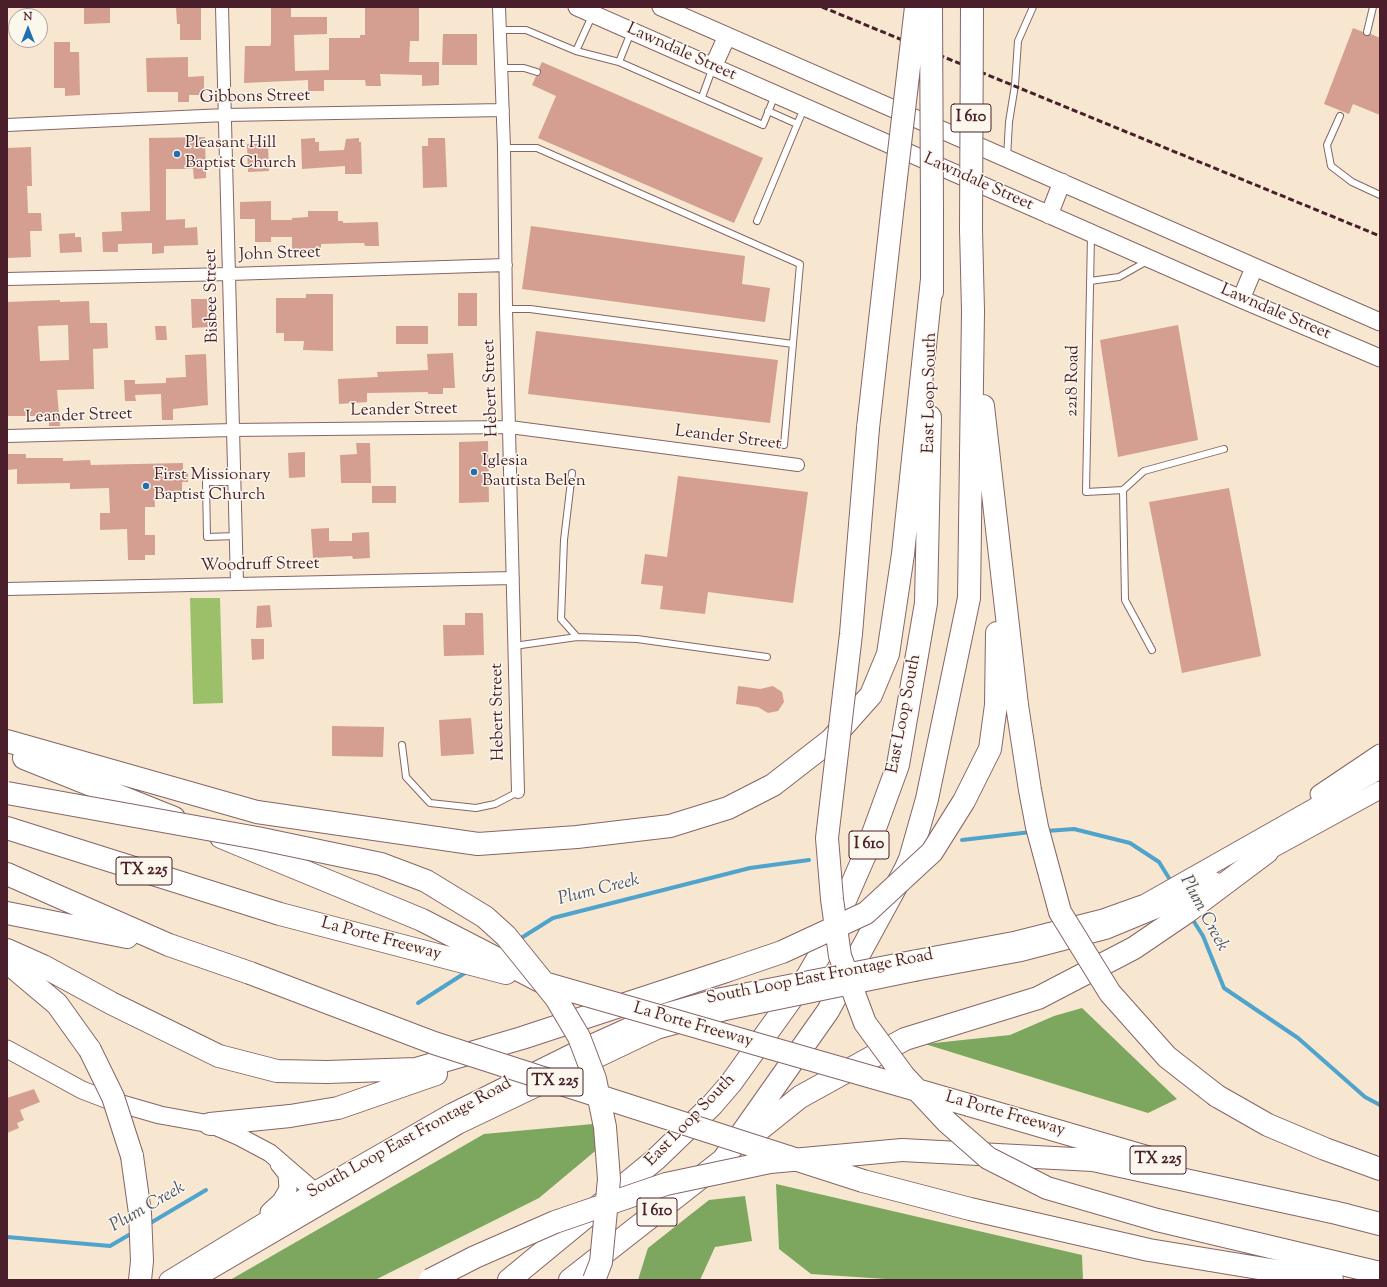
<!DOCTYPE html>
<html>
<head>
<meta charset="utf-8">
<style>
	body { margin:0 }
	#map { position:relative; width:1387px; height:1287px; overflow:hidden; background:#f7e7d1; font-family:"Sorts Mill Goudy",serif }
	canvas { display:block }
	.frame { position:absolute; inset:0; border:8px solid #4a1f2b; pointer-events:none }
	.north { position:absolute; left:8px; top:8px; width:40px; height:40px; box-sizing:border-box; background:#fbf7ec; border:1px solid #b4a19f; border-radius:50%; rotate:0deg; font-size:11px; font-weight:700; line-height:16px; text-align:center; color:#4a1f2b }
	.north::after { content:''; display:block; margin:auto; width:14px; height:18px; background:#1f6fb2; clip-path:polygon(50% 0,100% 100%,50% 72%,0 100%) }
</style>
</head>
<body>
<div id="map">
<canvas width="1387" height="1287"></canvas>
<div class="frame"></div>
<div class="north">N</div>
</div>
<script>
const context = document.querySelector('canvas').getContext('2d');
context.lineJoin = 'round';
function fillPath(path, color) { context.fillStyle = color; context.fill(path, 'evenodd'); }
const toPath = rows => new Path2D(rows.map(r => 'M' + r).join(''));
function trace(path, color, width, dash) { context.strokeStyle = color; context.lineWidth = width; context.lineCap = dash ? 'butt' : 'round'; context.setLineDash(dash || []); context.stroke(path); }
function drawText(font, color, halo, rows, align = 'center') {
  context.font = font + ' "Sorts Mill Goudy",serif'; context.lineWidth = 3; context.setLineDash([]); context.textBaseline = 'middle'; context.strokeStyle = halo; context.fillStyle = color; for (const [text, x, y, turn = 0] of rows) {
    context.save(); context.translate(x, y); context.rotate((+turn || 0) * Math.PI / 180); context.textAlign = isNaN(turn) ? turn : align; if (halo) context.strokeText(text, 0, 0); context.fillText(text, 0, 0); context.restore();
  }
}
fillPath(toPath([
	[190,598,220,598,223,703,193,704]
]), '#9cc06a');
fillPath(toPath([
	[1082,1008,1177,1099,1148,1113,925,1044,1010,1035,1054,1016],
	[604,1123,600,1147,539,1198,375,1280,230,1280,484,1134],
	[776,1184,1082,1255,1083,1280,901,1280,811,1274,779,1249],
	[745,1196,752,1241,715,1247,700,1280,638,1280,648,1248,709,1200]
]), '#7da65e');
trace(toPath([
	[1046,831,1074,829,1130,843,1159,862,1172,883],
	[962,840,1031,832],
	[1191,917,1203,936,1224,988,1298,1038,1365,1097,1380,1105],
	[518,940,553,918,750,868,809,860],
	[418,1003,468,971],
	[147,1225,206,1190],
	[7,1237,110,1246,134,1232]
]), '#50a3cb', 4);
fillPath(toPath([
	[84,7,110,7,110,23,84,24],
	[176,7,201,7,201,40,180,40,180,24,177,24],
	[271,7,291,7,291,17,327,17,327,34,294,35,295,71,329,70,329,38,360,38,360,35,365,35,365,7,419,7,419,41,410,41,409,62,439,62,439,85,422,86,422,75,380,74,381,86,366,86,365,80,324,80,324,91,308,91,308,80,244,83,245,46,270,46,271,44],
	[1353,28,1363,32,1366,36,1371,34,1380,38,1380,115,1353,104,1349,114,1324,104],
	[443,34,477,34,477,65,442,65],
	[54,42,70,42,70,52,79,52,80,95,65,96,65,88,54,88],
	[188,57,188,77,204,76,204,95,189,95,189,102,178,102,178,92,147,92,146,58],
	[542,62,763,158,734,223,538,138,556,96,532,85,536,76,541,74,539,68],
	[205,137,206,178,194,179,193,169,166,169,166,220,185,219,185,228,197,227,198,245,164,246,164,253,152,254,152,243,118,244,118,252,103,252,102,232,122,231,121,212,150,211,149,138],
	[315,138,315,142,319,142,319,151,344,150,346,139,359,138,359,142,361,142,362,174,345,174,345,166,302,169,301,139],
	[428,138,445,138,447,187,423,188,422,146,428,146],
	[247,144,268,144,269,171,248,172],
	[31,147,32,186,27,186,28,213,41,213,42,231,30,231,31,257,7,258,7,148],
	[271,201,271,220,292,220,292,218,308,217,308,211,338,211,338,221,343,221,343,223,378,222,379,246,365,246,364,243,355,243,321,244,321,248,292,249,292,237,271,237,271,242,255,242,255,219,240,219,240,202],
	[531,226,745,256,742,284,770,288,765,322,522,289],
	[75,233,75,237,81,237,82,252,60,253,59,234],
	[458,293,477,293,477,326,458,326],
	[306,294,333,294,333,351,303,350,304,341,284,341,284,333,276,333,276,298,306,298],
	[191,299,207,299,208,327,192,328],
	[60,300,60,302,89,301,90,323,107,323,108,348,93,349,94,389,57,390,60,426,49,426,49,416,7,416,7,302],
	[68,325,69,360,40,361,38,326],
	[1178,325,1198,440,1118,457,1100,340],
	[155,326,166,326,167,340,156,340],
	[396,326,428,326,428,344,396,344],
	[536,331,778,360,770,423,528,394],
	[453,353,455,388,443,388,443,394,428,394,428,392,367,393,367,402,339,404,338,379,378,377,377,372,428,370,427,354],
	[206,354,208,405,173,409,173,420,162,420,161,394,135,395,136,401,125,401,124,380,135,380,135,384,166,383,166,378,186,377,185,355],
	[488,441,489,502,459,503,459,442],
	[356,443,370,443,371,483,341,483,340,455,357,454],
	[305,452,305,477,289,478,288,453],
	[7,454,26,454,26,458,63,458,63,461,90,460,91,465,183,463,183,472,188,472,188,482,182,482,182,491,154,491,155,507,145,507,145,535,155,535,155,555,145,555,145,560,128,560,127,529,100,530,100,513,110,513,109,488,70,489,70,483,17,484,17,469,7,470],
	[678,476,808,492,793,603,708,592,705,614,660,609,663,586,641,584,645,554,667,557],
	[372,486,396,486,396,503,372,503],
	[1229,488,1261,656,1182,673,1149,502],
	[329,528,329,541,352,541,352,533,369,532,370,558,353,559,352,556,313,558,311,529],
	[270,605,272,627,256,628,257,606],
	[465,613,483,613,484,655,444,656,443,625,465,625],
	[251,639,264,639,264,659,252,660],
	[738,686,760,689,773,686,782,692,784,702,778,711,768,713,758,707,736,704],
	[471,718,474,754,441,756,439,720],
	[332,726,384,727,383,757,332,756],
	[34,1089,40,1102,20,1110,24,1120,17,1123,19,1128,7,1133,7,1098]
]), '#d49e90');
const service = toPath([
	[499,30,526,30,576,51,619,62,763,125,775,95],
	[1367,32,1373,7],
	[576,51,592,16],
	[619,62,631,32],
	[501,68,524,68,537,72],
	[702,97,713,67],
	[768,111,797,124],
	[1340,116,1327,145,1331,166,1352,182,1380,195],
	[504,148,537,148,800,264,784,445],
	[1007,158,1009,122,1015,85,1018,41,1033,7],
	[757,221,804,108],
	[1091,235,1086,492,1123,490],
	[1090,281,1119,277,1149,260],
	[506,309,530,309,793,344],
	[572,473,564,540,561,619,577,637,637,639,767,657],
	[234,482,206,482,207,537,236,536],
	[514,646,577,637],
	[1152,650,1125,600,1123,490,1144,471,1224,449],
	[402,745,406,777,430,803,476,808,495,804,518,792]
]);
const minor = toPath([
	[222,7,237,583],
	[499,7,504,148,506,309,518,792],
	[7,125,225,115,503,110],
	[7,279,230,274,506,265],
	[7,436,232,430,510,427,798,465],
	[7,589,513,578]
]);
const secondary = toPath([
	[577,7,1241,299,1380,358],
	[661,7,1380,322],
	[713,67,727,36],
	[1049,215,1062,182],
	[1241,299,1254,268],
	[1319,794,1380,753],
	[1256,858,1380,790],
	[914,959,1016,940,1103,918,1145,903,1380,770],
	[917,972,1019,953,1107,930,1182,899,1215,881],
	[7,1049,82,1090,108,1100,160,1115,210,1124,240,1137,270,1153,314,1191,319,1201],
	[269,1212,281,1201,288,1189,287,1174,279,1164],
	[168,1280,314,1191,452,1112,579,1049,652,1016,719,997],
	[194,1280,459,1125,658,1030,723,1012]
]);
const motorway = toPath([
	[932,292,932,211],
	[983,406,1017,705],
	[868,428,894,195],
	[996,705,997,633],
	[7,741,257,812,478,844,577,837,670,826,728,808,773,785,831,740,871,695,888,654,903,554,932,279],
	[24,758,174,818],
	[7,828,280,914,506,973],
	[221,837,422,920,544,983],
	[7,874,169,945,250,973],
	[7,913,127,937],
	[7,950,43,966,111,1003,219,1056,277,1071,327,1072,416,1069,522,1038,726,971],
	[7,962,57,1004,90,1050],
	[1217,1096,1268,1125,1325,1149,1380,1169],
	[969,1105,1164,1162],
	[210,1124,290,1116,338,1108,436,1074],
	[744,1142,800,1097,905,1039,1038,998,1134,948,1187,912,1267,852],
	[902,1150,1093,1160,1346,1215],
	[132,1156,140,1213,142,1261,140,1280],
	[863,1181,970,1209,1149,1250,1332,1280],
	[1333,1212,1380,1224],
	[1157,1220,1380,1273],
	[509,1280,656,1159,712,1105,731,1083,807,977,825,946,867,850,898,765,926,603,930,417],
	[570,1280,723,1160,828,1011,905,870,910,859,927,799,969,598,973,311,971,229]
]);
trace(service, '#876565', 8);
trace(minor, '#876565', 14);
trace(secondary, '#876565', 19);
trace(motorway, '#876565', 24);
trace(service, '#fff', 6);
trace(minor, '#fff', 12);
trace(secondary, '#fff', 17);
trace(motorway, '#fff', 22);
trace(toPath([
	[822,7,1380,236]
]), '#4a1f2b', 3, [6, 3]);
const secondaryBridge = toPath([
	[719,997,914,959],
	[723,1012,917,972]
]);
const motorwayBridge = toPath([
	[931,7,932,211],
	[894,195,916,7],
	[971,229,972,7],
	[868,428,851,634,827,838,832,899,840,956,865,1023,904,1076,947,1122,988,1158,1047,1188,1157,1220],
	[1017,705,1030,790,1037,827,1060,912,1110,993,1167,1057,1217,1096],
	[7,793,257,838,381,864,426,881,485,917,506,936,556,998,579,1037,595,1079,605,1127,609,1179,601,1262,594,1280],
	[726,971,782,952,866,913,932,852,964,801,990,749,996,705],
	[250,973,434,1043,863,1181],
	[544,983,969,1105],
	[90,1050,113,1097,132,1156],
	[430,1280,475,1257,555,1222,666,1184,770,1162,902,1150]
]);
trace(secondaryBridge, '#876565', 19, []);
trace(motorwayBridge, '#876565', 24, []);
trace(secondaryBridge, '#fff', 17);
trace(motorwayBridge, '#fff', 22);
for (const [x, y, r, color] of [
	[177,154,4,"#1f6fb2"],
	[474,472,4,"#1f6fb2"],
	[146,486,4,"#1f6fb2"]
]) { const dot = new Path2D(); dot.arc(x, y, r, 0, 2 * Math.PI); context.fillStyle = color; context.fill(dot); trace(dot, '#fbf7ec', 1.5); }
for (const [x, y, w] of [
	[971,118,40],
	[869,845,40],
	[144,871,56],
	[555,1082,56],
	[1158,1160,56],
	[657,1212,40]
]) { const box = new Path2D(); box.roundRect(x - w / 2, y - 14, w, 28, 3); context.fillStyle = '#fbf7ec'; context.fill(box); trace(box, '#4a1f2b', 1); }
drawText('bold 16px', '#4a1f2b', null, [
	["I 610",971,118],
	["I 610",869,845],
	["TX 225",144,871],
	["TX 225",555,1082],
	["TX 225",1158,1160],
	["I 610",657,1212]
]);
drawText('17px', '#4a1f2b', '#fbf7ec', [
	["Lawndale Street",681,53,24],
	["Gibbons Street",255,98,-1],
	["Lawndale Street",978,183,24],
	["John Street",280,255,-2],
	["Bisbee Street",213,296,-91],
	["Lawndale Street",1275,313,23],
	["2218 Road",1074,381,-89],
	["Hebert Street",492,388,-92],
	["East Loop South",931,393,-89],
	["Leander Street",404,411,-1],
	["Leander Street",79,417,-2],
	["Leander Street",728,439,7],
	["Woodruff Street",260,566,-1],
	["Hebert Street",499,712,-91],
	["East Loop South",905,714,-79],
	["La Porte Freeway",381,940,15],
	["South Loop East Frontage Road",820,978,-11],
	["La Porte Freeway",693,1026,16],
	["La Porte Freeway",1005,1115,16],
	["East Loop South",691,1121,-46],
	["South Loop East Frontage Road",410,1139,-29]
]);
drawText('17px', '#4a1f2b', '#fbf7ec', [
	["Pleasant Hill",185,144],
	["Baptist Church",185,164],
	["Iglesia",482,462],
	["Bautista Belen",482,482],
	["First Missionary",154,476],
	["Baptist Church",154,496]
], 'left');
drawText('italic 18px', '#4c546b', '#fbf7ec', [
	["Plum Creek",599,891,-14],
	["Plum Creek",1203,914,62],
	["Plum Creek",148,1208,-30]
]);
</script>
</body>
</html>
